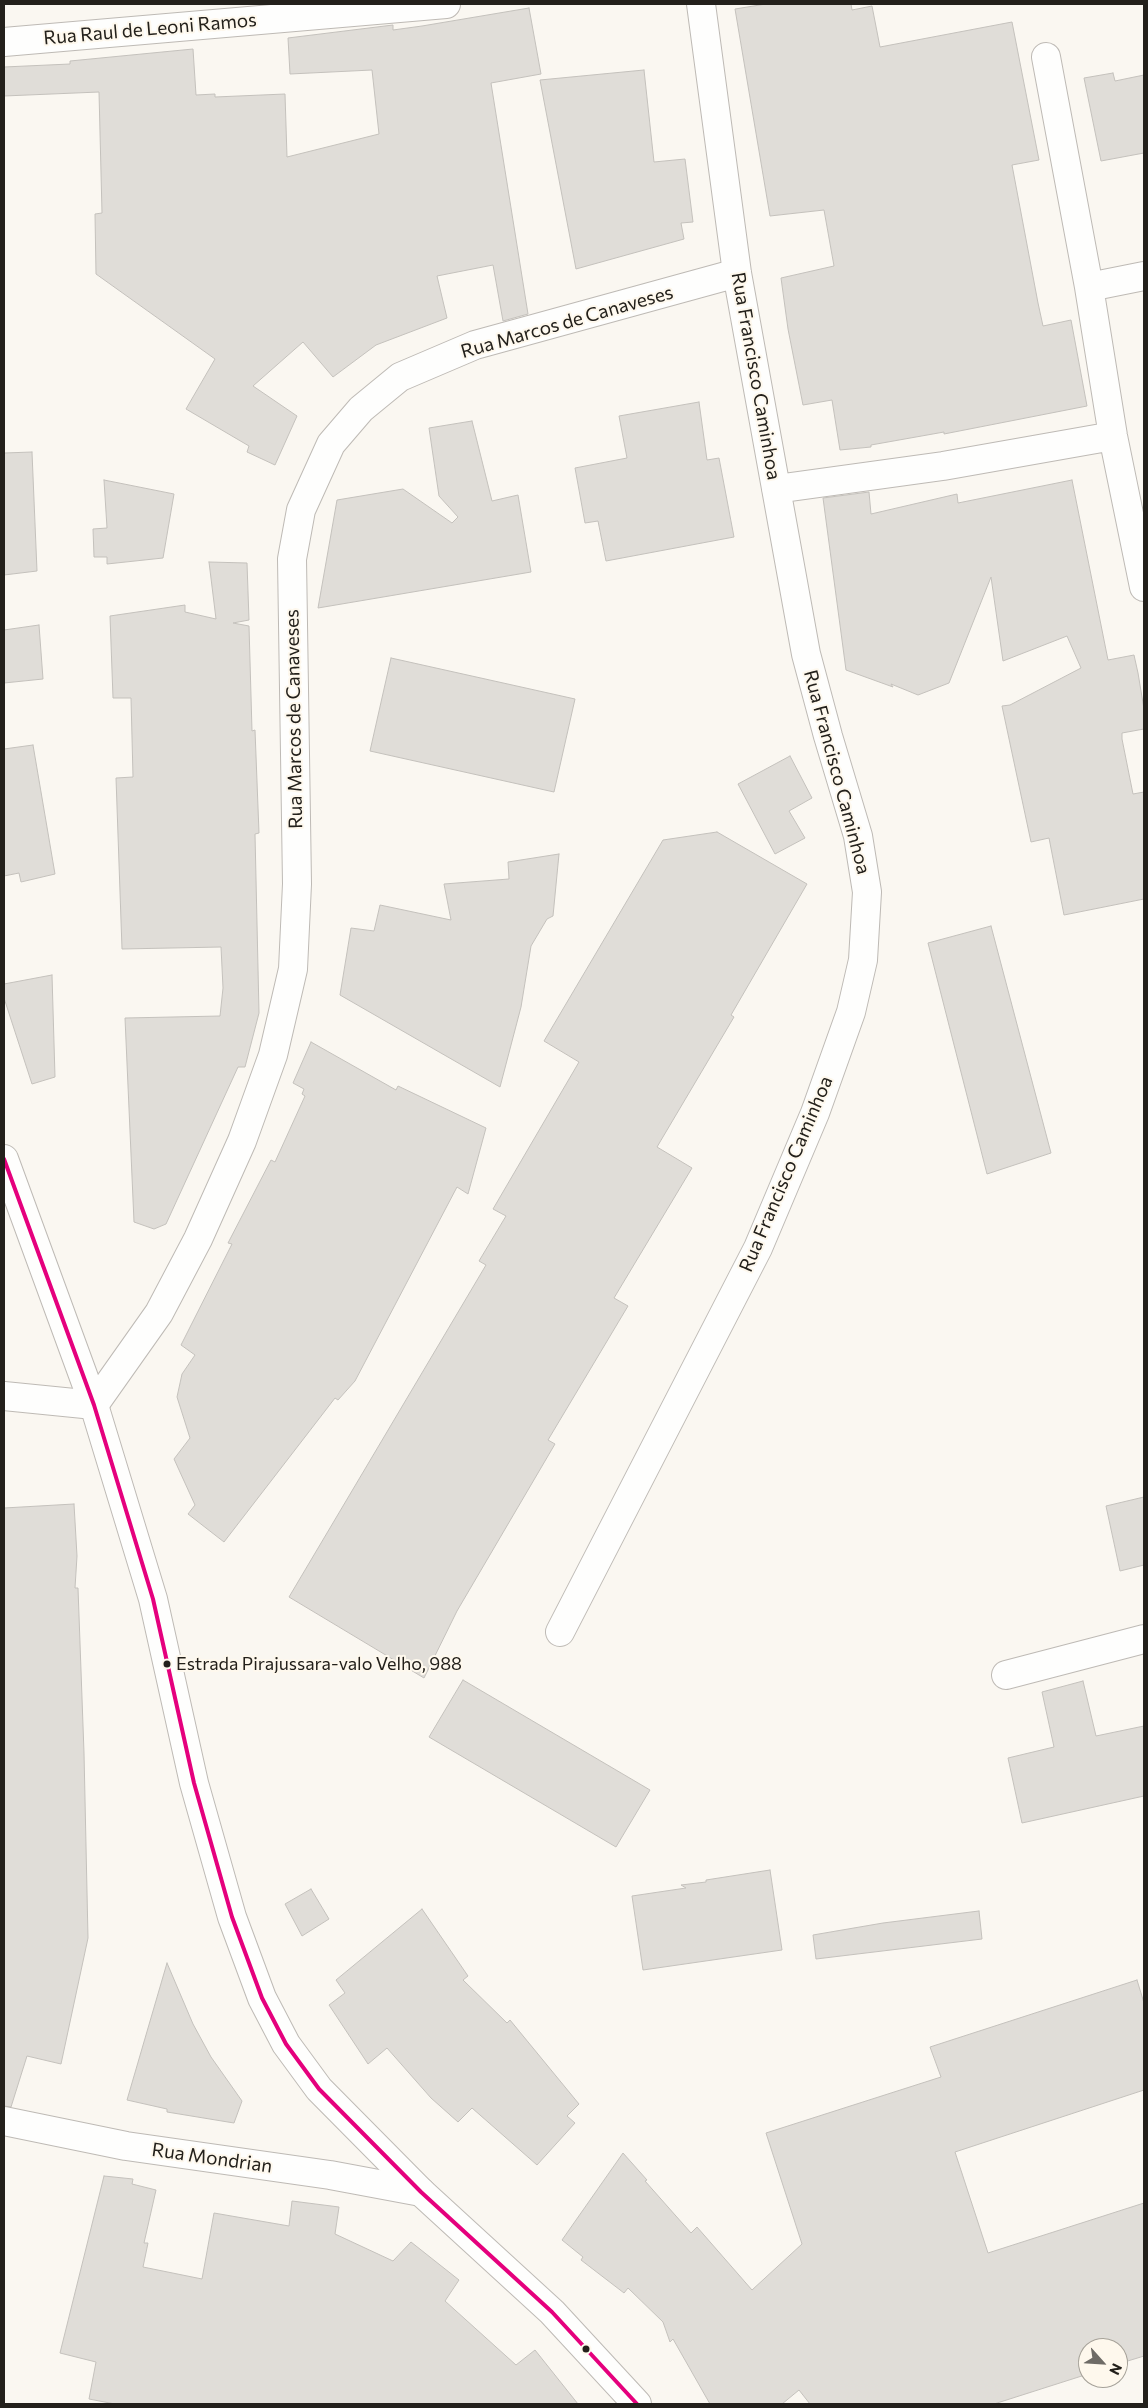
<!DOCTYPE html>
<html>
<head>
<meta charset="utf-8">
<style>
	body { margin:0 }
	#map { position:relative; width:1148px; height:2408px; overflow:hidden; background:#faf7f1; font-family:Commissioner,sans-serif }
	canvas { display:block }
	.frame { position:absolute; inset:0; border:5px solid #23201b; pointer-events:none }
	.north { position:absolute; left:1078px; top:2338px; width:50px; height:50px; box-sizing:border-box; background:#fef8ed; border:1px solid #a6a299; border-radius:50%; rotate:116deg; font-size:14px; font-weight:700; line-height:20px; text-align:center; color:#23201b }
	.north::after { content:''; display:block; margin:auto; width:18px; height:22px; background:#6e6b66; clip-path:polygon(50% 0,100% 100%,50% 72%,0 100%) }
</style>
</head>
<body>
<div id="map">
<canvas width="1148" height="2408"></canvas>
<div class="frame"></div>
<div class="north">N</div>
</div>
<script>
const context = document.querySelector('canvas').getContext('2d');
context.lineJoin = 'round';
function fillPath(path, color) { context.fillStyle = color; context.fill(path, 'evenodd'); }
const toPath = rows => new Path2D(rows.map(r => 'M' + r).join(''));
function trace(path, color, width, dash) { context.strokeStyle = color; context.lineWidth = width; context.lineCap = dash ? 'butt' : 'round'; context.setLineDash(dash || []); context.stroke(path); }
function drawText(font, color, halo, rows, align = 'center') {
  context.font = font + ' Commissioner,sans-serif'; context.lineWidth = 4; context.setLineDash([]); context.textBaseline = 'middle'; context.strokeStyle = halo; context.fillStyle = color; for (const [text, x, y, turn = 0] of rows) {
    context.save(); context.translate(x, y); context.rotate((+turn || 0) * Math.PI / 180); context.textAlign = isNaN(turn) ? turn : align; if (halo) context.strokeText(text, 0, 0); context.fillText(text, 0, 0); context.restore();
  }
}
const building = toPath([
	[766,4,851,4,852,10,872,6,880,47,1012,22,1039,160,1012,165,1038,303,1043,326,1071,320,1087,406,944,434,944,432,871,445,871,447,840,450,832,400,803,405,788,329,781,278,834,266,824,210,770,216,735,9,766,4],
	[529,8,541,74,491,83,528,314,503,321,493,265,437,276,447,318,376,345,333,377,303,342,253,386,297,416,275,465,247,452,249,446,186,409,215,359,96,274,95,214,102,213,99,92,4,96,4,67,70,64,70,61,193,49,196,95,215,94,215,97,285,94,287,157,379,134,372,70,290,74,288,38,393,25,393,30,422,26,529,8],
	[644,70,654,162,685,159,693,222,681,223,684,239,576,269,540,80,644,70],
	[1113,73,1115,81,1144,75,1144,153,1101,161,1084,78,1113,73],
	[699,402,707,460,719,458,734,537,606,561,598,521,585,523,575,468,627,458,619,416,699,402],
	[472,421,492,501,518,495,531,572,318,608,337,500,403,489,452,523,458,517,439,496,429,428,472,421],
	[32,452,37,571,4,575,4,453,32,452],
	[104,480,174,494,163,558,107,564,107,557,94,557,93,529,107,528,104,480],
	[1072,480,1108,660,1134,655,1138,673,1144,709,1144,729,1122,733,1122,739,1133,794,1144,792,1144,899,1064,915,1049,838,1031,842,1002,706,1010,705,1081,668,1067,636,1003,661,991,577,949,683,918,695,891,684,893,687,846,670,823,498,869,492,871,514,957,494,958,503,1072,480],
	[209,562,247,563,249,620,233,623,249,626,252,731,255,730,259,833,255,834,259,1013,245,1067,238,1067,166,1224,154,1229,134,1222,125,1018,220,1016,223,988,221,947,122,949,116,778,133,777,131,698,113,698,110,616,185,605,185,612,216,619,209,562],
	[39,625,43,679,4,683,4,630,39,625],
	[391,658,575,699,554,792,370,751,391,658],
	[33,745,55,874,21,882,19,873,4,876,4,749,33,745],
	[790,756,812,798,789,811,805,838,775,854,738,784,790,756],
	[717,832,807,884,731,1015,734,1017,657,1147,692,1168,614,1298,628,1306,548,1440,555,1444,457,1611,424,1678,289,1597,486,1265,479,1261,506,1216,493,1209,579,1062,544,1041,663,840,717,832],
	[559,854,553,916,547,919,531,946,521,1007,500,1087,340,995,351,928,374,931,380,905,451,920,444,884,509,879,508,862,559,854],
	[991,926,1051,1153,987,1174,928,943,991,926],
	[52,975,55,1077,32,1084,4,998,4,984,52,975],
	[311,1042,396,1090,398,1086,486,1128,468,1194,457,1187,355,1381,338,1400,335,1398,224,1542,188,1514,195,1505,174,1459,190,1438,177,1397,182,1374,195,1355,181,1345,232,1244,228,1243,271,1160,275,1162,305,1096,302,1094,304,1089,293,1083,311,1042],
	[1144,1497,1144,1565,1120,1571,1106,1506,1144,1497],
	[74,1504,77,1556,75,1588,78,1588,84,1753,88,1938,61,2064,27,2056,11,2107,4,2106,4,1508,74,1504],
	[463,1680,650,1790,616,1847,429,1737,463,1680],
	[1083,1681,1096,1736,1144,1726,1144,1796,1022,1823,1008,1758,1054,1747,1042,1692,1083,1681],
	[770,1870,782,1950,643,1970,632,1896,686,1888,681,1885,706,1882,706,1880,770,1870],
	[311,1889,329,1919,302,1936,285,1904,311,1889],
	[422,1909,468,1976,463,1980,507,2023,510,2020,579,2104,567,2116,575,2123,537,2165,472,2108,458,2122,431,2098,387,2048,368,2064,329,2005,345,1993,336,1980,422,1909],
	[979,1911,982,1939,816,1959,813,1935,883,1923,979,1911],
	[167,1963,193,2024,211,2057,242,2101,234,2123,167,2112,167,2109,127,2100,167,1963],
	[1137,1980,1144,2003,1144,2090,955,2152,988,2253,1144,2203,1144,2356,1118,2364,1118,2348,1088,2348,1088,2374,994,2404,810,2404,799,2390,782,2404,710,2404,673,2339,670,2342,663,2322,628,2288,624,2293,581,2260,583,2257,562,2240,623,2153,647,2180,645,2181,691,2233,697,2227,752,2290,802,2244,766,2133,941,2077,930,2047,1137,1980],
	[104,2176,133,2179,132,2184,156,2190,144,2243,148,2243,143,2267,202,2279,214,2213,289,2226,292,2201,339,2207,335,2234,393,2261,411,2242,459,2280,445,2301,516,2365,535,2350,578,2404,115,2404,89,2399,96,2362,60,2353,104,2176]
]);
fillPath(building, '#e0ddd8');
trace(building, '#c4c1bc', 1);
const minor = toPath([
	[4,42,446,4],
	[1046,57,1089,287,1113,436,1144,587],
	[1089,287,1144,276],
	[776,489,943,466,1113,436],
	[4,1396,94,1405,159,1313,198,1239,242,1141,273,1055,293,969,297,884,292,559,301,510,331,444,361,409,400,377,475,345,737,273],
	[560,1632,758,1248,815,1113,851,1012,863,960,867,892,858,836,828,736,806,654,737,273,701,4],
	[1006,1675,1144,1639],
	[4,2121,126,2146,330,2175,421,2192]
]);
const primary = toPath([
	[4,1159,94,1405,153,1599,194,1783,232,1917,262,1998,286,2044,319,2089,421,2192,552,2312,637,2404]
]);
trace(minor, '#bebab5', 30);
trace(primary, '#bebab5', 30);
trace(minor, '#fefefd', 28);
trace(primary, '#fefefd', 28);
trace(toPath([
	[4,1159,94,1405,153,1599,194,1783,232,1917,262,1998,286,2044,319,2089,421,2192,552,2312,637,2404]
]), '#e5007d', 4);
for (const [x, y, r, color] of [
	[167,1664,4.5,"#23201b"],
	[586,2349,4.5,"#23201b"]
]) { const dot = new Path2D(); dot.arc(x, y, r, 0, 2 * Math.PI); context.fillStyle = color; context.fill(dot); trace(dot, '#fef8ed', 2); }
drawText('18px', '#23201b', '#fef8ed', [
	["Estrada Pirajussara-valo Velho, 988",176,1664]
], 'left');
drawText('19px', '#23201b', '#fef8ed', [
	["Rua Raul de Leoni Ramos",150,29,-5],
	["Rua Marcos de Canaveses",567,322,-16],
	["Rua Francisco Caminhoa",756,376,80],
	["Rua Marcos de Canaveses",294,719,-91],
	["Rua Francisco Caminhoa",837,772,75],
	["Rua Francisco Caminhoa",786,1174,-67],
	["Rua Mondrian",212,2158,8]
]);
</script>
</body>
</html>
